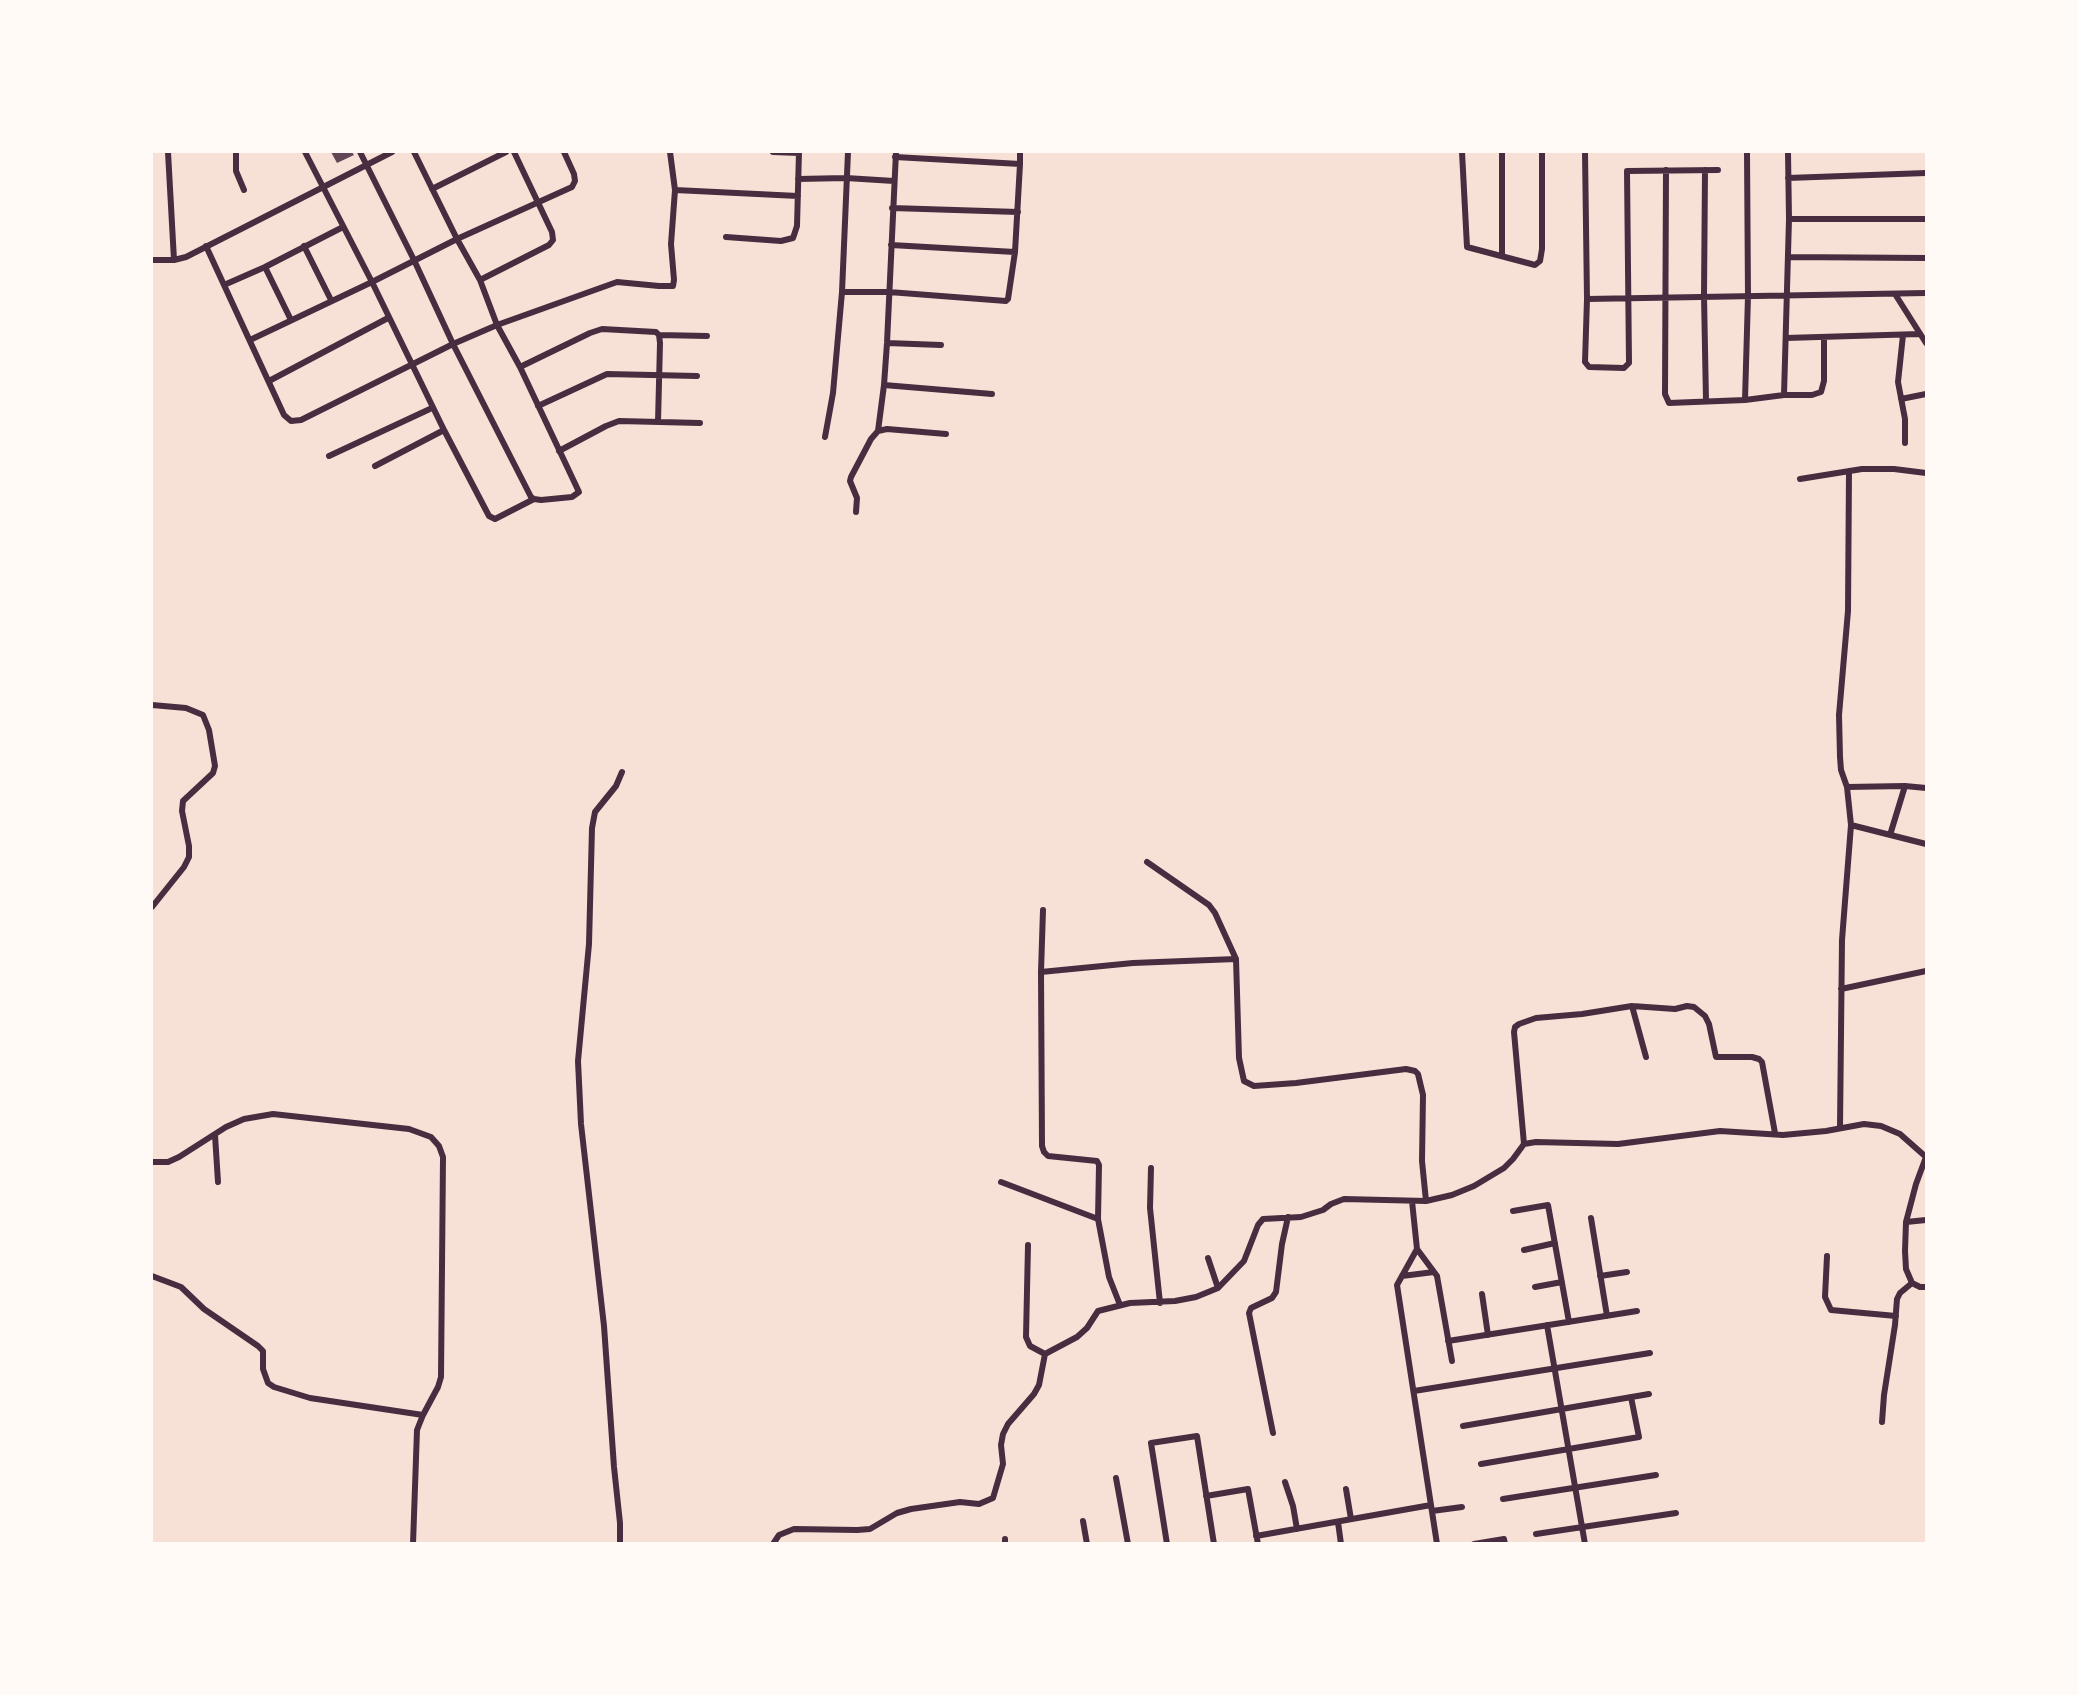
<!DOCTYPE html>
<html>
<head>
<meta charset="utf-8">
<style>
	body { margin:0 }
	#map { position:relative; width:2078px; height:1695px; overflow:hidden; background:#f7e1d7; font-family:"Alegreya Sans",sans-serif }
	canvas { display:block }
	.frame { position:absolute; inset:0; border:153px solid #fffaf5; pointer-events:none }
</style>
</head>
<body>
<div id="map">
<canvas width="2078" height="1695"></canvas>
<div class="frame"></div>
</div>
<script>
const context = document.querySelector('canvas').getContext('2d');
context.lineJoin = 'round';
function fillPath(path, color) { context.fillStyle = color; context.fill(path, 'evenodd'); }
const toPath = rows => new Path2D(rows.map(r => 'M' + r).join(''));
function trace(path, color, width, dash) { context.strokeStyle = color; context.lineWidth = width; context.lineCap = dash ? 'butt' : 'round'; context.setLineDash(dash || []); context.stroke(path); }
fillPath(toPath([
	[331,152,352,152,354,155,337,163]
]), '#644757');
trace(toPath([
	[168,152,174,260],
	[236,152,236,171,244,190],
	[305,152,372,282,444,430,489,516,495,519,534,499,541,500,572,497,579,492,520,367,497,325,480,280,457,239,572,187,575,181,574,174,564,152],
	[360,152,414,260,453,344,531,497,534,499],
	[773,152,799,153],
	[848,152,842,292,889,292,1006,301,1008,299,1015,252,1020,164,895,157],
	[896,152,887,343,884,385,878,431,887,429,946,434],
	[1462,152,1467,247,1535,265,1540,261,1542,249,1542,152],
	[1585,152,1587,299,1585,362,1589,367,1624,368,1629,363,1627,171,1718,170],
	[1020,164,1020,152],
	[1666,170,1665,394,1669,403,1745,400,1784,395,1812,395,1821,392,1824,381,1824,337],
	[1705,170,1704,296,1706,401],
	[1788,178,1926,173],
	[798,179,846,178,894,181],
	[432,189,506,152],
	[675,190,798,196],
	[892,208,1018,212],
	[1789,219,1926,219],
	[726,237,781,241,793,238,797,226,799,152],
	[891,245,1015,252],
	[206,246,284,415,291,421,301,420,453,344,497,325,617,282,659,286,673,286,674,280,671,244,675,190,670,152],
	[304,246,331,300],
	[1502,256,1502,152],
	[1788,257,1926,258],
	[152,260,174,260,186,257,392,152],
	[265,267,291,320],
	[480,280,549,245,553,240,552,232,514,152],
	[224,285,265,267,343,227],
	[1895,294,1926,343],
	[1587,299,1926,293],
	[659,335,707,336],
	[1903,335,1898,382,1905,419,1905,443],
	[1786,338,1919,334],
	[250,340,372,282,457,239,414,152],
	[887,343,941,345],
	[520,367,590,333,602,329,656,332,659,335,660,343,658,422],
	[269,381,388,318],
	[884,385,992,394],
	[1784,395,1789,219,1788,152],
	[1901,399,1926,394],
	[1745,400,1748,296,1747,152],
	[538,406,607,374,697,376],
	[825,437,833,393,842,292],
	[559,451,606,426,619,421,700,423],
	[329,456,432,408],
	[375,466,444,430],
	[1800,479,1862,469,1894,469,1926,473],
	[856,512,857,498,850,481,851,477,871,439,878,431],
	[152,705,186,708,203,715,209,730,215,766,213,773,183,801,182,811,189,846,189,857,184,867,152,907],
	[1847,787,1905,786,1926,788],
	[1851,825,1926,844],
	[1890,835,1905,786],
	[1147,862,1209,905,1215,913,1236,959,1239,1058,1244,1081,1254,1086,1296,1083,1406,1069,1415,1071,1418,1074,1423,1095,1422,1161,1426,1201],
	[1043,910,1041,972,1042,1146,1044,1152,1048,1156,1097,1161,1099,1165,1098,1219],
	[1041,972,1133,963,1236,959],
	[1841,989,1926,971],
	[1632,1006,1675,1009,1687,1006,1694,1007,1705,1016,1709,1024,1716,1057,1752,1057,1759,1059,1762,1062,1775,1133],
	[1840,1127,1842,940,1851,825,1847,787,1841,770,1840,757,1839,715,1848,611,1849,471],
	[215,1135,218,1182],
	[1524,1144,1514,1032,1515,1027,1519,1024,1536,1018,1582,1014,1632,1006,1646,1057],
	[1926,1157,1916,1184,1906,1222,1905,1251,1906,1269,1912,1283,1920,1287,1926,1287],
	[152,1162,168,1162,179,1157,226,1127,244,1119,273,1114,409,1129,431,1137,439,1146,443,1157,441,1377,438,1387,423,1415,417,1430,413,1544],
	[1151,1168,1150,1208,1160,1303],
	[1001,1182,1098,1219,1109,1277,1120,1305],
	[1412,1201,1417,1249,1437,1276,1452,1361],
	[1513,1211,1548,1205,1569,1322],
	[1591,1218,1607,1316],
	[1906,1222,1926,1220],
	[1028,1245,1026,1337,1030,1346,1045,1354],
	[1417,1249,1397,1285,1437,1544],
	[1524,1250,1555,1243],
	[1827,1256,1825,1297,1831,1310,1896,1316],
	[1208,1258,1218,1288],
	[152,1276,181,1287,204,1309,258,1346,263,1351,263,1369,268,1383,274,1387,310,1398,423,1415],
	[1402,1276,1434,1272],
	[1600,1276,1627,1272],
	[1535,1287,1562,1282],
	[1482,1294,1488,1335],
	[1547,1325,1585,1544],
	[1448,1341,1637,1311],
	[1414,1391,1650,1353],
	[1882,1422,1884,1395,1895,1325,1897,1299,1900,1293,1912,1283],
	[1463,1426,1649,1394],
	[1273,1433,1249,1313,1251,1308,1272,1298,1276,1292,1282,1244,1288,1217],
	[1481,1464,1639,1437,1631,1397],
	[1116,1478,1128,1544],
	[1285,1482,1293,1506,1297,1529],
	[1346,1489,1351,1519],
	[1206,1496,1248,1489,1258,1544],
	[1503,1499,1656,1475],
	[1432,1511,1462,1507],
	[1083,1521,1087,1544],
	[1338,1522,1341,1544],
	[1536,1534,1676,1513],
	[1256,1536,1431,1505],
	[1005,1539,1005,1544],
	[620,1544,620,1523,614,1467,604,1326,581,1124,578,1061,589,944,592,828,595,812,616,786,622,772],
	[773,1544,779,1535,794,1529,857,1530,870,1529,897,1513,911,1509,960,1502,979,1504,993,1498,1003,1464,1001,1445,1003,1434,1008,1424,1034,1394,1039,1385,1045,1354,1077,1337,1087,1328,1098,1311,1130,1303,1175,1301,1196,1297,1218,1288,1244,1261,1258,1225,1263,1219,1301,1217,1323,1210,1331,1204,1344,1199,1426,1201,1452,1195,1474,1186,1504,1168,1513,1159,1524,1144,1536,1142,1618,1144,1720,1131,1783,1135,1826,1131,1864,1124,1881,1126,1900,1134,1926,1157],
	[1167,1544,1151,1443,1197,1436,1214,1544],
	[1474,1544,1504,1539,1505,1544]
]), '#4a2c40', 6);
</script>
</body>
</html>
